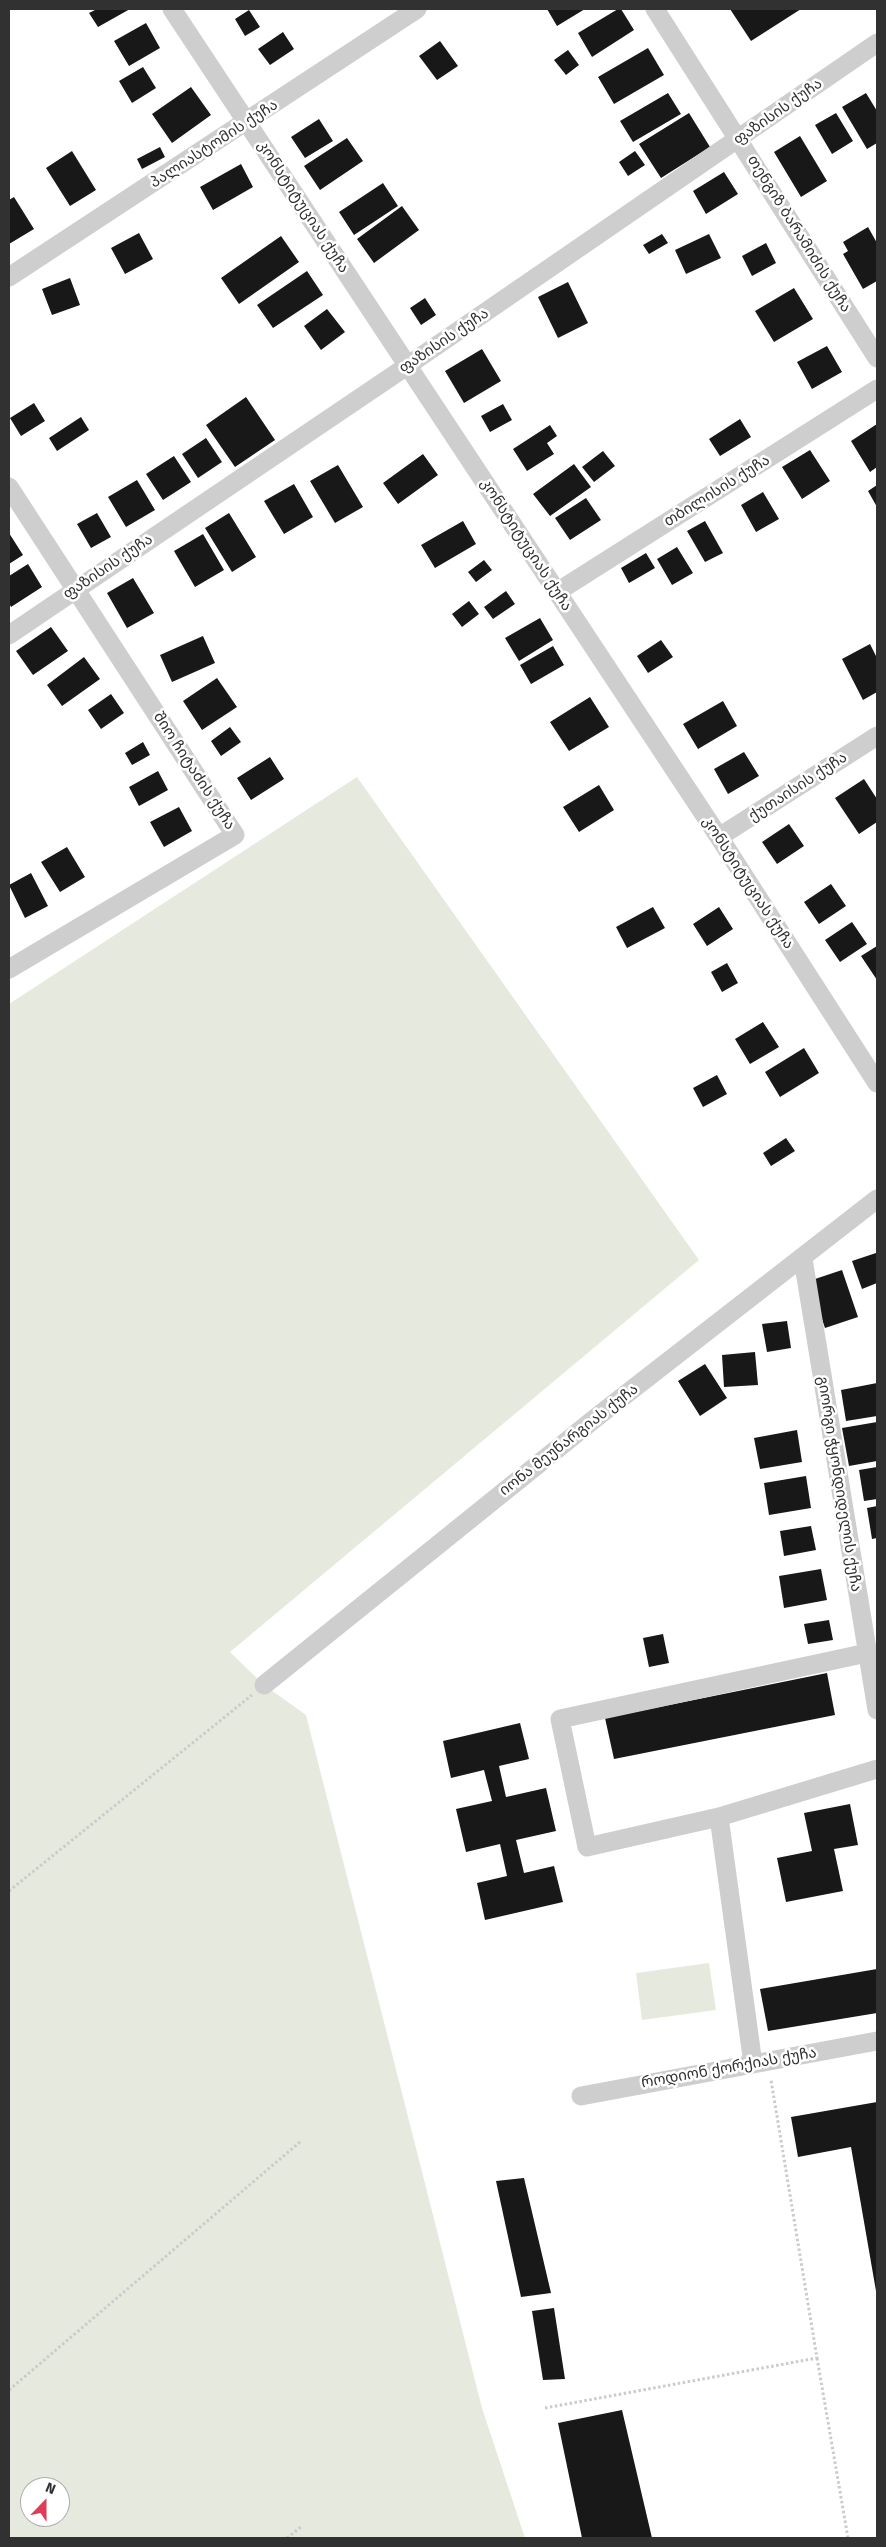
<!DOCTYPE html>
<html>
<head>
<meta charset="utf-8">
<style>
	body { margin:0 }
	#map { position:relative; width:886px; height:2547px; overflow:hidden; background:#fff; font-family:"Fira Sans",sans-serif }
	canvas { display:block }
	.frame { position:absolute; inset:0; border:10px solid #313131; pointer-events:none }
	.north { position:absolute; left:20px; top:2477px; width:50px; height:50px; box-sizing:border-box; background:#fff; border:1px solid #adadad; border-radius:50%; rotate:22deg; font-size:14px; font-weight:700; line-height:20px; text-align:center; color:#313131 }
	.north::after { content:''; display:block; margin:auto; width:18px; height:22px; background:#df3d57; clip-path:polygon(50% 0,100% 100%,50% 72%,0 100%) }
</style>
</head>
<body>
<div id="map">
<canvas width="886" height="2547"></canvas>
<div class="frame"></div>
<div class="north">N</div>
</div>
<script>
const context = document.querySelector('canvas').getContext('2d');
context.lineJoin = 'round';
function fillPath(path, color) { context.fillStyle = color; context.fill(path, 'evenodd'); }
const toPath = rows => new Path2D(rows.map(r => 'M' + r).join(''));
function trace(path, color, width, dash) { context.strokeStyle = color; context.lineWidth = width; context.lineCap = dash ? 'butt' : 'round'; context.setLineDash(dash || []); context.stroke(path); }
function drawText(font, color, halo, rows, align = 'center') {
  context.font = font + ' "Fira Sans","Noto Sans Georgian",sans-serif'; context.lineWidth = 5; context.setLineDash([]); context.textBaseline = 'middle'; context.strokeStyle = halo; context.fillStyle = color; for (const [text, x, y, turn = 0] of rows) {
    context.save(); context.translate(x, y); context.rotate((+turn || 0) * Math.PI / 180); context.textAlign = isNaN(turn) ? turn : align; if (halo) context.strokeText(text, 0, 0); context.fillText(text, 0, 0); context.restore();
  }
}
fillPath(toPath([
	[357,777,699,1260,230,1652,264,1685,306,1715,482,2408,525,2538,9,2538,9,1004],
	[30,2487,60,2487,60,2517,30,2517],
	[709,1963,716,2010,642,2020,636,1973]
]), '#e6eade');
fillPath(toPath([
	[97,9,130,9,98,27,89,13],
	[547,9,585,9,557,26],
	[618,9,621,9,634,30,592,57,578,33],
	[730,9,801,9,751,41],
	[249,10,260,27,245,36,235,19],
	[146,23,160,48,129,66,114,41],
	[283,32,294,49,270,65,258,49],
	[440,41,458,66,437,80,419,56],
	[648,48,664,75,614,104,598,77],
	[568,50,579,65,566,75,554,60],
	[143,67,156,88,132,103,119,81],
	[191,87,211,115,172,143,152,114],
	[668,93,681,114,633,142,620,121],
	[866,93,877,111,877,143,867,149,842,107],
	[689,113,710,147,661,178,639,144],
	[836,113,853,141,832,154,815,125],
	[319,119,333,141,305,158,291,137],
	[800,136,827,181,801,197,774,152],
	[347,138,363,161,320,190,304,166],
	[160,147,165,157,142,169,137,159],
	[72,151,96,190,70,206,46,168],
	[635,151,645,165,628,176,619,162],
	[241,164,253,187,213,210,200,187],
	[724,172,738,194,706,214,693,191],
	[383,183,398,206,354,235,339,212],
	[14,197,34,229,9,244,9,200],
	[402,206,419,230,374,263,357,239],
	[868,227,877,243,877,281,863,289,843,254,848,251,843,242],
	[139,233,153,259,125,274,111,248],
	[662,234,668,243,649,254,643,245],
	[709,234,721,258,686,274,675,250],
	[281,236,299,262,239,304,221,278],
	[766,243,776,263,752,276,742,256],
	[307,271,323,295,273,328,257,305],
	[70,278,80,305,52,315,42,289],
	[568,282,588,323,558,338,538,297],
	[794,288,813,319,774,342,755,311],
	[425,298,436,315,421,325,410,308],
	[327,309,345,332,321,350,304,326],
	[827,346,842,372,812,389,797,362],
	[482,349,501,381,464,403,445,371],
	[246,397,275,440,235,467,206,425],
	[34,403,45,421,21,436,10,418],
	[503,404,512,420,490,432,481,416],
	[81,417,89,430,57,451,49,438],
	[740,419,751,437,720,456,709,439],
	[877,424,877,467,870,472,851,441],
	[550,425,557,436,547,443,554,454,527,471,513,449],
	[206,438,222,462,198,478,182,454],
	[810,450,830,481,802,499,782,467],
	[603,451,615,466,594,482,582,467],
	[423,454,438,475,398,504,383,483],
	[174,456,191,482,163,500,146,474],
	[574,464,591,487,550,516,533,494],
	[338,465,363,507,335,523,310,481],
	[137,480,155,510,126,527,108,497],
	[294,484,313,517,284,534,264,501],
	[877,485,877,507,868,491],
	[763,492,779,519,756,532,741,505],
	[586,498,601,520,570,540,555,518],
	[97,513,111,537,91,548,77,524],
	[229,513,256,557,232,572,205,528],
	[463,521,476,544,435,568,421,545],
	[705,521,723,553,705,562,687,531],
	[9,533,23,555,9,564],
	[203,534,224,570,195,587,174,551],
	[677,547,693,573,672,585,657,559],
	[646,553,655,568,629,583,621,568],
	[484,560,492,570,476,582,468,572],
	[28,564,42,587,11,607,9,603,9,576],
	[133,578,154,613,127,628,107,593],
	[506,591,515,604,493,619,484,607],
	[469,601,479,614,462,627,452,614],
	[540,618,553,640,519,661,505,638],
	[51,627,68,651,33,675,16,651],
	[203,636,215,663,172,682,160,655],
	[661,640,673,657,648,673,637,656],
	[870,644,877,658,877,692,863,700,842,659],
	[553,646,564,665,531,684,520,665],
	[84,657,100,679,62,706,47,685],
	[217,678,237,707,202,730,183,701],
	[111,694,124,713,101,729,88,710],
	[590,697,609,727,569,751,550,722],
	[723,701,737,726,698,749,683,724],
	[230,727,241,742,221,756,211,741],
	[143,742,150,755,132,765,125,753],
	[744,752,759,776,728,794,714,769],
	[270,757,284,779,251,800,237,778],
	[158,771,168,790,139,806,129,787],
	[864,779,877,799,877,822,859,834,835,798],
	[599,785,614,810,579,832,563,807],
	[179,807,192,831,164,847,150,822],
	[789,824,804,846,777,864,762,842],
	[67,847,85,877,60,892,41,862],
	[31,873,48,906,25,918,9,885],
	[831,884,846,906,819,924,804,902],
	[653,907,665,928,627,948,616,927],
	[719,907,733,929,707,946,693,924],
	[852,922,867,944,840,962,825,940],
	[877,946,877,980,861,956],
	[727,963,738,983,722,992,711,972],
	[763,1022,779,1047,750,1064,735,1039],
	[804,1048,819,1073,780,1097,765,1072],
	[717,1075,727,1094,703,1107,693,1088],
	[786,1138,795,1151,771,1166,763,1153],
	[876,1253,877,1283,862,1289,852,1261],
	[842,1270,858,1317,825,1328,809,1281],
	[787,1321,791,1348,767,1352,762,1324],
	[755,1352,758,1385,724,1387,722,1355],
	[705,1364,727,1398,700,1416,678,1381],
	[877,1383,877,1416,846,1421,841,1390],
	[877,1422,877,1461,849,1466,842,1428],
	[797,1430,802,1462,760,1469,754,1438],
	[877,1467,877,1499,864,1501,859,1470],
	[806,1476,811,1508,769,1515,764,1483],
	[877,1506,877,1538,872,1539,867,1508],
	[811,1526,816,1550,784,1556,780,1531],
	[821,1569,827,1600,784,1608,779,1576],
	[829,1620,833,1640,808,1644,804,1624],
	[663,1634,669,1663,649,1667,643,1638],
	[827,1673,835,1715,614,1759,605,1718],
	[520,1723,529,1759,499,1766,506,1797,546,1788,556,1831,516,1840,524,1873,554,1866,563,1902,485,1920,477,1883,507,1876,500,1844,466,1852,456,1809,492,1801,484,1770,451,1778,443,1741],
	[850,1804,858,1845,834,1849,843,1891,786,1902,777,1858,812,1851,804,1813],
	[877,1969,877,2013,768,2031,760,1989],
	[877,2102,877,2290,876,2291,851,2147,798,2157,791,2117],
	[524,2178,551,2293,521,2297,496,2181],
	[554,2308,565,2379,543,2380,532,2311],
	[622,2410,652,2538,582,2538,558,2423]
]), '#181818');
trace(toPath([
	[9,1891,252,1695],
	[817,2358,848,2538],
	[9,2390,300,2142],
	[545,2408,817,2358,771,2080],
	[287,2538,301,2527]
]), '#cbcbcb', 3, [2.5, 2.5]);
trace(toPath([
	[172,9,719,837,877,1083],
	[655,9,877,358],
	[9,277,417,9],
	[9,487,235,835,9,969],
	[557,592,877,389],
	[9,635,407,366,877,43],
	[719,837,877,736],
	[803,1259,877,1710],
	[867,1653,560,1719,587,1847,719,1817,877,1769],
	[264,1685,598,1416,877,1199],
	[719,1817,753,2064],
	[581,2096,877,2041]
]), '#cecece', 19);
drawText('15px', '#313131', '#fff', [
	["ფაზისის ქუჩა",778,112,-35],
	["პალიასტომის ქუჩა",214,144,-33],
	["კონსტიტუციას ქუჩა",303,207,57],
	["თენგიზ ბარამიძის ქუჩა",799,234,58],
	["ფაზისის ქუჩა",444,341,-34],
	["თბილისის ქუჩა",717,491,-32],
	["კონსტიტუციას ქუჩა",526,545,57],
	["ფაზისის ქუჩა",108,567,-34],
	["შიო ჩიტაძის ქუჩა",194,771,57],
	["ქუთაისის ქუჩა",798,787,-33],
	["კონსტიტუციას ქუჩა",748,883,57],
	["იონა მეუნარგიას ქუჩა",569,1440,-38],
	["გიორგი ჭყონდიდელის ქუჩა",839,1484,81],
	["როდიონ ქორქიას ქუჩა",729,2068,-10]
]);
</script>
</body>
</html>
